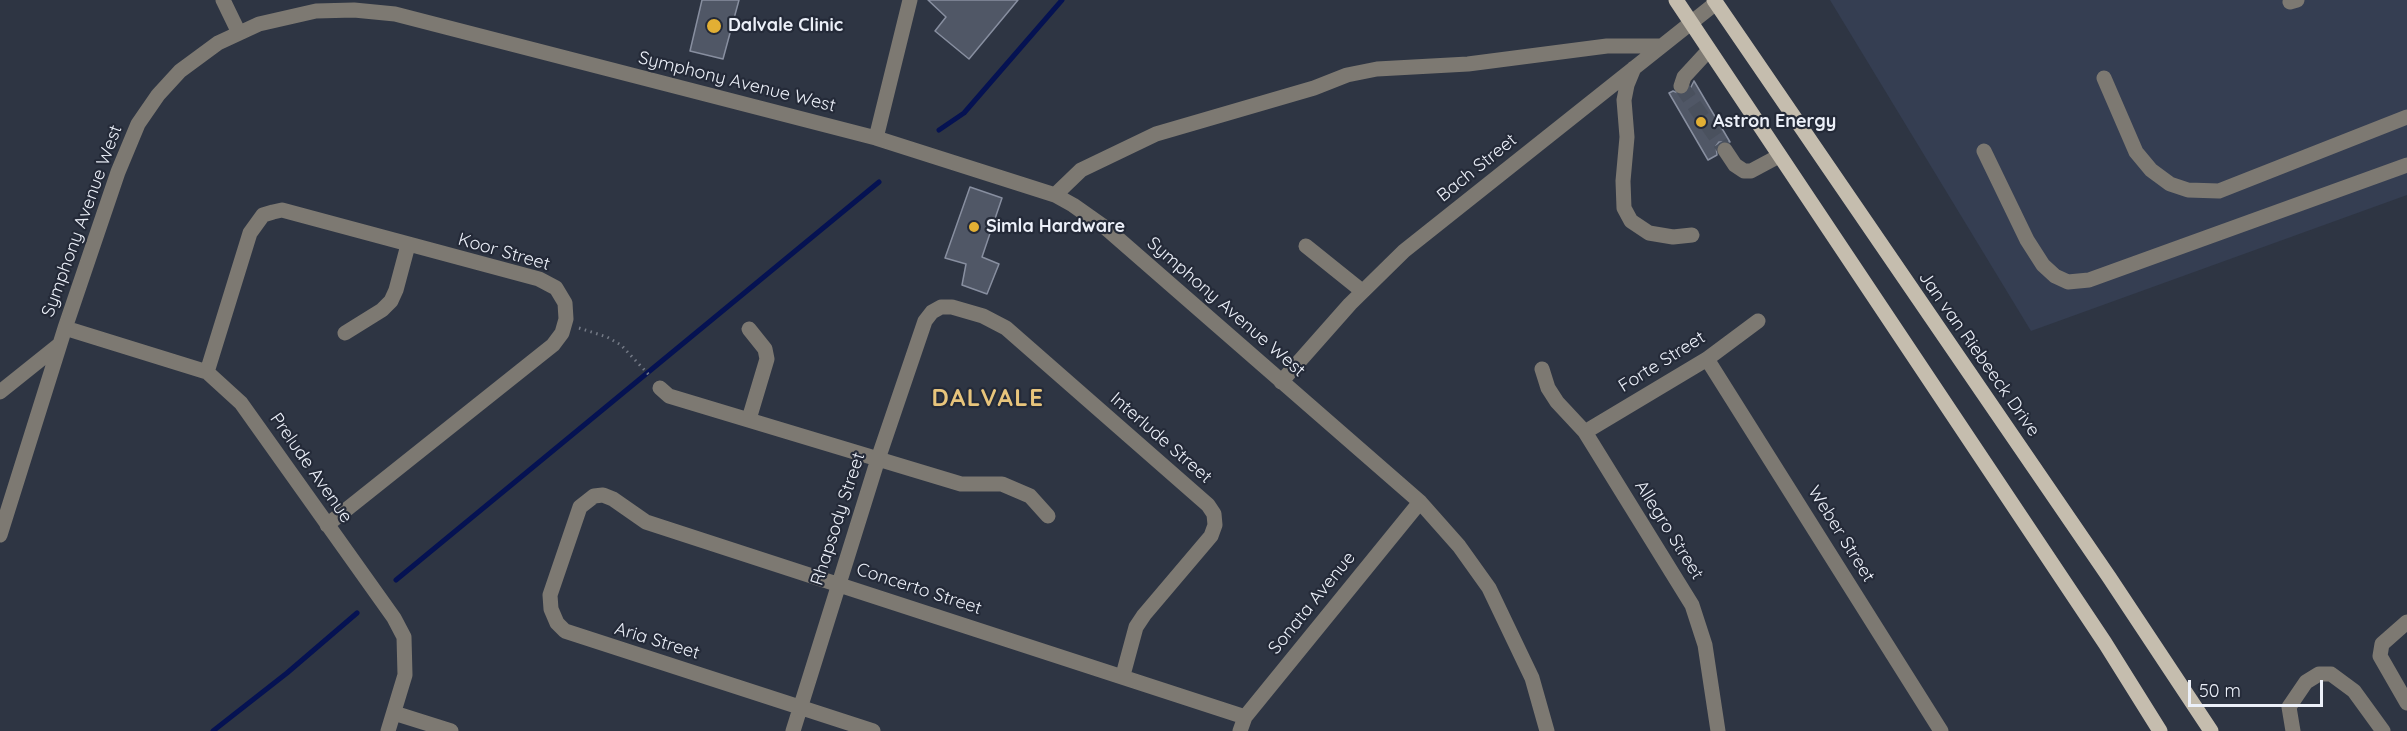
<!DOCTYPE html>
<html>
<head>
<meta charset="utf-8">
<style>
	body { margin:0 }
	#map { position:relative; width:2407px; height:731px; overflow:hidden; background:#2e3543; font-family:Quicksand,sans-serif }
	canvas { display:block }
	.scale { position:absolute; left:2188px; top:680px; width:135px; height:27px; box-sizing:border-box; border:3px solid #ecf0f9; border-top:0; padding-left:8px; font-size:18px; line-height:21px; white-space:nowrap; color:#ecf0f9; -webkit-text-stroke:4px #242a38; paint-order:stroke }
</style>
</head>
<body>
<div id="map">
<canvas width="2407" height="731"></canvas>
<div class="scale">50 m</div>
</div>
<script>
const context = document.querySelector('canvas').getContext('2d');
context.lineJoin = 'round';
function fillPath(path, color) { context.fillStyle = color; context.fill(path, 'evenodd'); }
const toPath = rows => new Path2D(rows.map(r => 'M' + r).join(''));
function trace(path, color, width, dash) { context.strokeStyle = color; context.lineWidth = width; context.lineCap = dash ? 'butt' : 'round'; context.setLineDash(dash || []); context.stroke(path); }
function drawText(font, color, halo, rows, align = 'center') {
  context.font = font + ' Quicksand,sans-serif'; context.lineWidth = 4.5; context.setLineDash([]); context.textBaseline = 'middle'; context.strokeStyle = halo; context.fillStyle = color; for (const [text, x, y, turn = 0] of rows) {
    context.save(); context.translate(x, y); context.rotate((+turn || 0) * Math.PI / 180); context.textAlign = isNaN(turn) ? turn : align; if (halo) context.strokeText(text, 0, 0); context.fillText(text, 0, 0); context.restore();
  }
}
fillPath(toPath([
	[1830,0,2407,0,2407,195,2031,331]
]), '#353e52');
trace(toPath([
	[939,130,964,113,1062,0],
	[396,580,879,182],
	[213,731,287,673,357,613]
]), '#051252', 5);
const building = toPath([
	[702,0,739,0,723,59,690,51,702,0],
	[928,0,1018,0,969,59,935,31,946,17,928,0],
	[1694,81,1730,142,1719,142,1716,146,1717,155,1708,160,1669,93,1673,91,1684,95,1688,93,1694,81],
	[970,187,1002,198,982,257,999,264,987,294,962,285,966,264,945,258,970,187]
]);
fillPath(building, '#505766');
trace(building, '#888fa0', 1.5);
trace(toPath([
	[1681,86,1725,150]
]), '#4a515e', 15, [15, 8]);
trace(toPath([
	[579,328,607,337,621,345,651,377]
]), '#747a86', 3, [1.5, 4.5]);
trace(toPath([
	[223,0,239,33],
	[2290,2,2297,0],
	[1634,68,1627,85,1624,100,1627,137,1623,181,1624,208,1631,221,1649,233,1673,237,1692,235],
	[2104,78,2136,152,2151,170,2170,184,2188,190,2219,191,2407,117],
	[1681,86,1684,77,1708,51],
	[876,138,910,0],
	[1725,150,1735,165,1744,171,1751,171,1779,156],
	[1984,151,2027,240,2043,265,2055,276,2068,282,2089,280,2407,165],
	[1055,195,1081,170,1156,134,1314,88,1347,75,1377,69,1468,64,1607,46,1660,46],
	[1306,246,1362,291],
	[65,328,207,372,241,403,394,618,404,637,405,675,388,731],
	[749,329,765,349,767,359,749,419],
	[345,333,382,310,391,301,396,290,408,245],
	[1707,359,1941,731],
	[1542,369,1548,388,1557,402,1585,432,1692,605,1705,645,1718,731],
	[207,372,250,233,263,215,273,212,282,210,539,279,556,288,565,303,566,319,562,333,553,345,327,525],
	[1281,382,1350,304,1404,251,1716,3],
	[660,388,669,396,961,484,1002,484,1030,496,1048,516],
	[0,392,60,344],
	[1585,432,1707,359,1758,321],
	[0,535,65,328,118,172,138,124,158,95,180,71,218,43,259,24,316,11,354,10,395,14,876,138,1055,195,1073,205,1107,229,1420,502,1459,546,1489,588,1532,678,1547,731],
	[2407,622,2382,644,2380,656,2407,703],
	[394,713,451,731],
	[793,731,878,459,925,321,932,312,941,307,952,307,983,316,1006,328,1208,505,1214,514,1215,525,1211,536,1144,615,1136,627,1123,675],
	[873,731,565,631,557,623,551,609,550,595,580,507,594,496,603,495,613,499,646,522,1245,717],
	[1240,731,1245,717,1420,502],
	[2293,731,2289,707,2306,682,2319,674,2331,674,2354,691,2383,731]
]), '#7d7972', 15);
trace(toPath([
	[1676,0,2105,643,2160,731],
	[1714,0,2109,577,2211,731]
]), '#c5bdae', 15);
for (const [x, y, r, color] of [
	[714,26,8,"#e2af34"],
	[1701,122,6,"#e2af34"],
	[974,227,6,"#e2af34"]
]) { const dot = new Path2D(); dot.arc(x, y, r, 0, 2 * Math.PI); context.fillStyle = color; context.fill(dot); trace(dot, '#242a38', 2); }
drawText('bold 18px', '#ecf0f9', '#242a38', [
	["Dalvale Clinic",728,26],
	["Astron Energy",1713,122],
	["Simla Hardware",986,227]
], 'left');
drawText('18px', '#ecf0f9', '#242a38', [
	["Symphony Avenue West",737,82,14],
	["Bach Street",1477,168,-39],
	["Symphony Avenue West",82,221,-70],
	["Koor Street",504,252,16],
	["Symphony Avenue West",1226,307,41],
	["Jan van Riebeeck Drive",1979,354,55],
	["Forte Street",1662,362,-32],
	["Interlude Street",1161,438,41],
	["Prelude Avenue",311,468,55],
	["Rhapsody Street",838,519,-72],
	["Allegro Street",1669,530,58],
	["Weber Street",1841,534,58],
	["Concerto Street",919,589,18],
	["Sonata Avenue",1312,603,-51],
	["Aria Street",657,641,17]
]);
context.letterSpacing = '1.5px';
drawText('bold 24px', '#e8c57c', '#242a38', [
	["DALVALE",988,399]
]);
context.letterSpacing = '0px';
</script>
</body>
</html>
